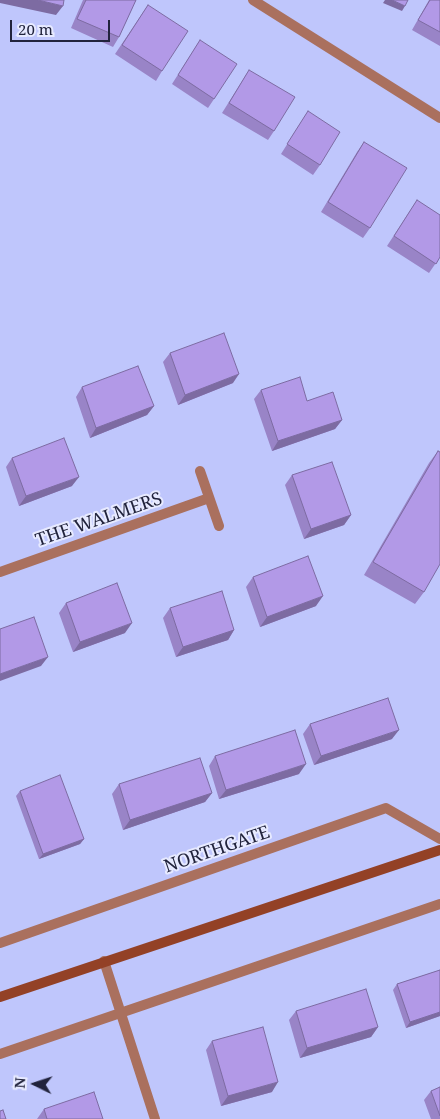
<!DOCTYPE html>
<html>
<head>
<meta charset="utf-8">
<style>
	body { margin:0 }
	#map { position:relative; width:440px; height:1119px; overflow:hidden; background:#bfc6fc; font-family:"Noto Serif",serif }
	canvas { display:block }
	.north { position:absolute; left:10px; top:1059px; width:50px; height:50px; -webkit-text-stroke:4px #e7eaff; paint-order:stroke; rotate:274deg; font-size:14px; font-weight:700; line-height:20px; text-align:center; color:#21233c }
	.north::after { content:''; display:block; margin:auto; width:18px; height:22px; background:#21233c; clip-path:polygon(50% 0,100% 100%,50% 72%,0 100%) }
	.scale { position:absolute; left:10px; top:20px; width:100px; height:22px; box-sizing:border-box; border:2px solid #21233c; border-top:0; padding-left:6px; font-size:15px; line-height:18px; white-space:nowrap; color:#21233c; -webkit-text-stroke:4px #e7eaff; paint-order:stroke }
</style>
</head>
<body>
<div id="map">
<canvas width="440" height="1119"></canvas>
<div class="north">N</div>
<div class="scale">20 m</div>
</div>
<script>
const context = document.querySelector('canvas').getContext('2d');
context.lineJoin = 'round';
const toPath = rows => new Path2D(rows.map(r => 'M' + r).join(''));
function trace(path, color, width, dash) { context.strokeStyle = color; context.lineWidth = width; context.lineCap = dash ? 'butt' : 'round'; context.setLineDash(dash || []); context.stroke(path); }
function fillPath(path, color) { context.fillStyle = color; context.fill(path, 'evenodd'); }
function drawText(font, color, halo, rows, align = 'center') {
  context.font = font + ' "Noto Serif",serif'; context.lineWidth = 4; context.setLineDash([]); context.textBaseline = 'middle'; context.strokeStyle = halo; context.fillStyle = color; for (const [text, x, y, turn = 0] of rows) {
    context.save(); context.translate(x, y); context.rotate((+turn || 0) * Math.PI / 180); context.textAlign = isNaN(turn) ? turn : align; if (halo) context.strokeText(text, 0, 0); context.fillText(text, 0, 0); context.restore();
  }
}
trace(toPath([
	[200,471,219,526],
	[0,572,209,498],
	[0,943,386,808,440,839],
	[104,961,155,1119],
	[0,1054,440,904]
]), '#aa705e', 10);
trace(toPath([
	[253,0,440,118]
]), '#aa705e', 10);
trace(toPath([
	[0,997,440,850]
]), '#934126', 10);
fillPath(toPath([
	[83,0,136,0,119,37,113,47,71,28],
	[429,0,440,0,440,46,412,30],
	[148,5,162,71,156,81,115,54],
	[200,40,214,99,208,108,172,84],
	[249,70,274,131,268,140,222,113],
	[308,111,320,165,313,175,281,154],
	[364,142,370,228,363,238,321,212,357,152],
	[417,200,440,257,429,273,387,246],
	[170,353,233,383,178,405,163,362],
	[82,387,154,406,147,415,90,438,76,397],
	[261,390,342,420,335,429,272,451,254,399],
	[438,451,424,592,415,604,364,575,429,463],
	[12,458,72,486,19,506,6,467],
	[292,475,351,515,344,525,304,539,285,485],
	[253,577,316,606,260,627,246,587],
	[66,603,125,633,73,652,59,613],
	[170,608,234,630,228,640,176,657,163,618],
	[310,724,392,739,314,765,303,734],
	[215,756,299,774,219,799,209,766],
	[119,784,212,793,205,802,123,830,112,794],
	[20,791,84,839,80,844,39,859,16,796],
	[440,970,440,1016,406,1028,393,990,397,984],
	[296,1011,378,1027,371,1037,300,1058,289,1020],
	[212,1041,272,1092,221,1106,206,1050],
	[440,1087,440,1119,431,1119,424,1100,431,1091],
	[44,1109,103,1119,37,1119]
]), '#9984c7');
fillPath(toPath([
	[0,0,38,0,63,6,56,15,0,3],
	[385,0,392,0,405,6,402,11,383,3],
	[239,374,233,383,178,405,185,395],
	[154,406,147,415,90,438,96,428],
	[342,420,335,429,272,451,278,441],
	[79,477,72,486,19,506,26,496],
	[351,515,344,525,304,539,311,529],
	[323,596,316,606,260,627,267,617],
	[132,623,125,633,73,652,80,642],
	[234,630,228,640,176,657,183,647],
	[48,657,41,666,0,681,0,674],
	[399,730,392,739,314,765,321,756],
	[306,764,299,774,219,799,226,790],
	[212,793,205,802,123,830,130,820],
	[84,839,80,844,39,859,43,854],
	[440,1012,440,1016,406,1028,410,1022],
	[378,1027,371,1037,300,1058,307,1048],
	[278,1082,272,1092,221,1106,228,1096]
]), '#7d6ba2');
const building = toPath([
	[38,0,64,0,63,6,38,0],
	[86,0,136,0,119,37,77,19,86,0],
	[392,0,408,0,405,6,392,0],
	[430,0,440,0,440,32,418,20,430,0],
	[148,5,188,31,162,71,122,45,148,5],
	[200,40,237,64,214,99,178,75,200,40],
	[249,70,295,97,274,131,229,103,249,70],
	[308,111,340,132,320,165,287,144,308,111],
	[364,142,407,168,370,228,328,202,364,142],
	[417,200,440,215,440,257,436,264,394,236,417,200],
	[224,333,239,374,185,395,170,353,224,333],
	[138,366,154,406,96,428,82,387,138,366],
	[300,377,307,401,333,392,342,420,278,441,261,390,300,377],
	[64,438,79,477,26,496,12,458,64,438],
	[438,451,440,452,440,564,424,592,373,562,438,451],
	[332,462,351,515,311,529,292,475,332,462],
	[308,556,323,596,267,617,253,577,308,556],
	[117,583,132,623,80,642,66,603,117,583],
	[222,591,234,630,183,647,170,608,222,591],
	[34,617,48,657,0,674,0,629,34,617],
	[388,698,399,730,321,756,310,724,388,698],
	[295,730,306,764,226,790,215,756,295,730],
	[200,758,212,793,130,820,119,784,200,758],
	[60,775,84,839,43,854,20,791,60,775],
	[440,970,440,1012,410,1022,397,984,440,970],
	[366,989,378,1027,307,1048,296,1011,366,989],
	[263,1027,278,1082,228,1096,212,1041,263,1027],
	[440,1087,440,1116,431,1091,440,1087],
	[94,1092,103,1119,47,1119,44,1109,94,1092],
	[3,1110,6,1119,0,1119,0,1111,3,1110]
]);
fillPath(building, '#b299e7');
trace(building, '#7d6ba2', 1);
drawText('18px', '#21233c', '#e7eaff', [
	["THE WALMERS",99,520,-19],
	["NORTHGATE",217,850,-19]
]);
</script>
</body>
</html>
